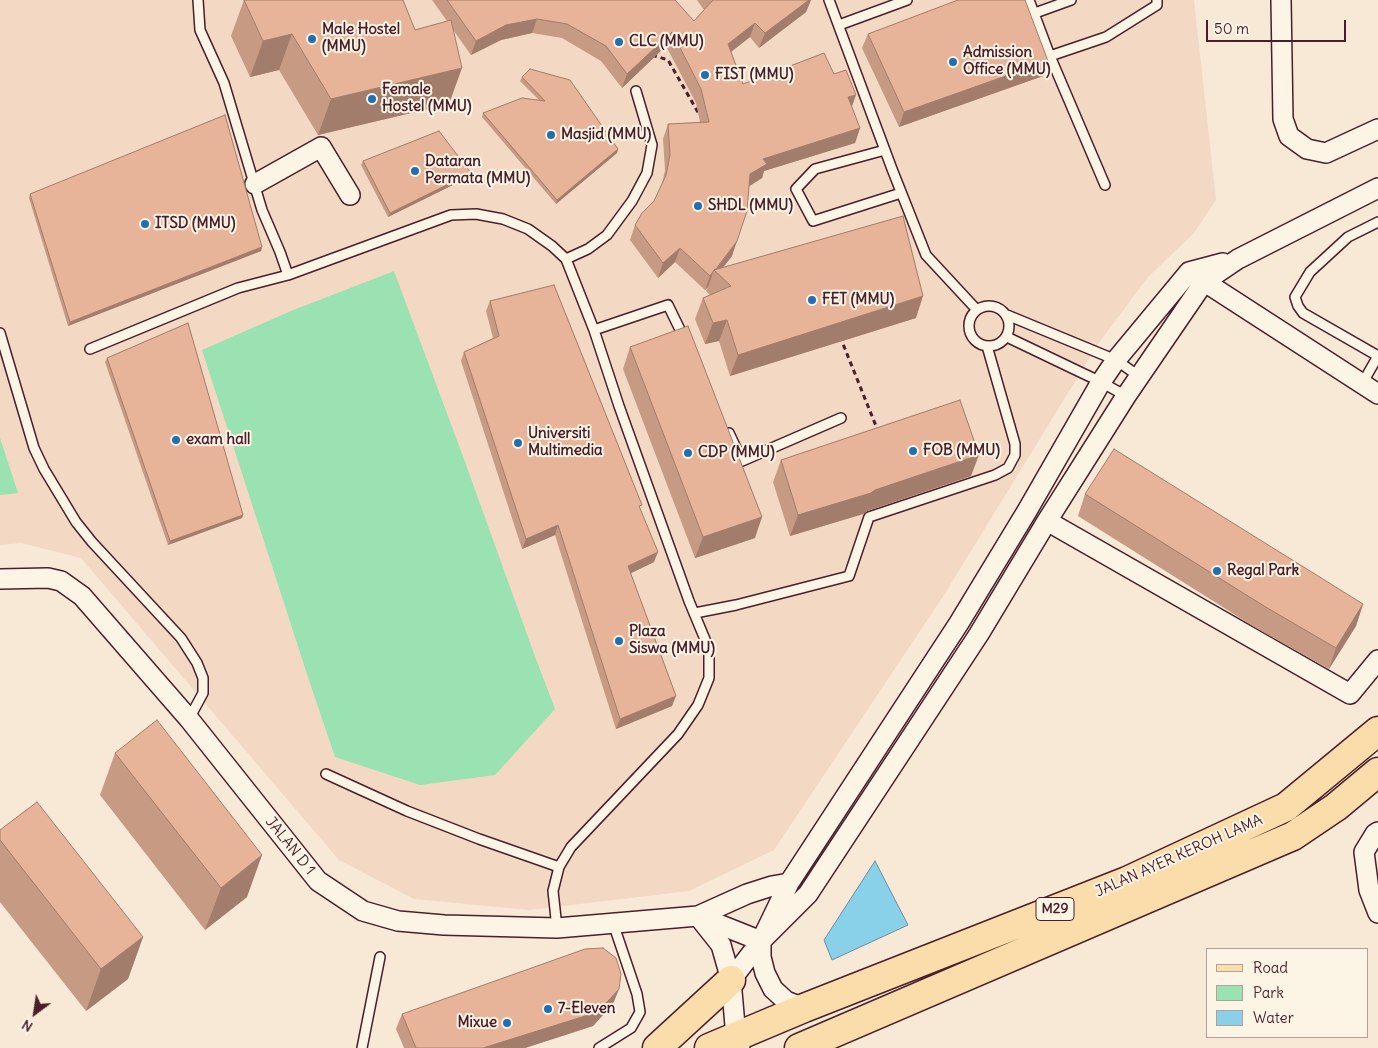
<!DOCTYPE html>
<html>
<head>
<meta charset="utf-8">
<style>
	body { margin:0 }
	#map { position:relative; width:1378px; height:1048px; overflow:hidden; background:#f8e8d6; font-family:Delius,sans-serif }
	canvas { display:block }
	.legend { position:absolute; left:1206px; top:948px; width:162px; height:90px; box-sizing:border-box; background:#fcf5e5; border:1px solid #b59f9b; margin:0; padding:6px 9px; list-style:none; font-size:15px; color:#4a1f2b }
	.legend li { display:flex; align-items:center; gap:10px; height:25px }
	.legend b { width:25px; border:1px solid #b59f9b }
	.north { position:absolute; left:10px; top:988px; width:50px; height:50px; -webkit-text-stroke:4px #fcf5e5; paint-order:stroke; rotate:211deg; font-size:14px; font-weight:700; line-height:20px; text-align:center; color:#4a1f2b }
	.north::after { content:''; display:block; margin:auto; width:18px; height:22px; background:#4a1f2b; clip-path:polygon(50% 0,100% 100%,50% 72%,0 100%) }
	.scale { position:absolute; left:1206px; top:20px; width:140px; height:22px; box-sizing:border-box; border:2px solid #4a1f2b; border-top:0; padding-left:6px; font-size:15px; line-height:18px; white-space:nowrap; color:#4a1f2b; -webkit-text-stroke:4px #fcf5e5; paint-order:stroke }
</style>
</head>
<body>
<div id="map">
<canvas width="1378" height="1048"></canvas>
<ul class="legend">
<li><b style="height:6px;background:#faddab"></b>Road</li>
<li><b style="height:14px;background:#9ae2b1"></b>Park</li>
<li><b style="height:14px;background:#88d1e9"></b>Water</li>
</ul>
<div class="north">N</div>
<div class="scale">50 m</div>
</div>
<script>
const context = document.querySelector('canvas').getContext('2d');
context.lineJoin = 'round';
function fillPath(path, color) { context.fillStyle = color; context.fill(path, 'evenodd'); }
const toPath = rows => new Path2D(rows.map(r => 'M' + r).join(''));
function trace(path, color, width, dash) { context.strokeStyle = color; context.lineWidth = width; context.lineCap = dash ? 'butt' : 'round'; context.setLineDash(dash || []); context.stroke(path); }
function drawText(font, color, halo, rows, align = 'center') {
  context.font = font + ' Delius,sans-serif'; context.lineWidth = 4; context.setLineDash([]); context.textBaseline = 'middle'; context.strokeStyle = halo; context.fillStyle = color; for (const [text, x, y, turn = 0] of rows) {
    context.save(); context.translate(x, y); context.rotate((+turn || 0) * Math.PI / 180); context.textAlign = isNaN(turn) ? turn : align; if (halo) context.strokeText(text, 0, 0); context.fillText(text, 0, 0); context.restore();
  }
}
fillPath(toPath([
	[0,0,1194,0,1216,200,1194,233,1148,277,1098,344,944,595,774,850,689,891,529,910,414,899,339,860,81,558,21,543,0,545]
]), '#f3d8c4');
fillPath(toPath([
	[394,271,465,462,533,651,555,709,495,775,420,785,335,757,307,674,202,350,291,311],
	[0,438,18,493,0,495]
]), '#9ae2b1');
const water = toPath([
	[875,861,908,925,832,960,824,940,875,861]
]);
fillPath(water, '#88d1e9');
trace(water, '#6f8a9d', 1);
const lane = toPath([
	[198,0,200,30,224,83,262,210,280,252,288,275],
	[829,0,892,169,926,255,977,310],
	[1029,0,1050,56,1105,185],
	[1035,13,1071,0],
	[839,25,907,0],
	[1050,56,1106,37,1157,5,1157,0],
	[885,150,815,169,796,189,813,221,901,193],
	[1378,222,1348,237,1310,272,1295,297,1298,306,1303,313,1378,356],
	[566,259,588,249,607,235,632,201,647,173,652,145,636,91],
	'969 326a20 20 0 1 1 40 0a20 20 0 1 1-40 0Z',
	[1007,315,1116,360,1140,377],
	[594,330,668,305,685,340],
	[0,333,34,448,44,469,76,522,92,542,181,638,197,663,203,678,203,693,189,719],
	[1007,337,1101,382,1126,396],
	[90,349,238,288,288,275,451,215,476,214,503,219,528,229,552,246,566,259,594,330,619,406,689,601,709,649,709,678,698,705,678,734,571,847,559,867,553,891,557,928],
	[1362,384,1378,356],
	[729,433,742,461,841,418],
	[695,613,736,605,849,576,869,517,995,475,1008,468,1015,455,1015,444,987,346],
	[326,774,407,811,479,839,559,867],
	[362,1048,380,957],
	[599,1048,631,1028,640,1012,637,994,613,923]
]);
const street = toPath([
	[1281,0,1283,119,1289,136,1307,149,1326,153,1378,129],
	[255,184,321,147,350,195],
	[1194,275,1378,394],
	[1047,521,1350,694,1378,660],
	[0,579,48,578,61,581,82,596,189,719,318,881,363,911,398,921,444,925,557,928,698,916,761,941],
	[1378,832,1375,834,1364,852,1369,890,1378,913],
	[731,980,761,941,808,894,979,634,1047,521,1126,396,1204,282,1238,259,1378,188],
	[804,1008,786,1001,773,989,765,973,761,957,761,941,789,883,959,623,1027,511,1101,382,1116,360,1189,272,1223,263],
	[740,1045,736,1037,731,980,721,945,698,916,747,894,772,886,789,883]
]);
const primary = toPath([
	[657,1048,731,980],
	[709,1048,804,1008,1127,881,1286,807,1378,731],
	[799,1048,1293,836,1336,807,1378,772]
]);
trace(lane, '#4a1f2b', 12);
trace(street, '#4a1f2b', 22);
trace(primary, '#4a1f2b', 31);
trace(toPath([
	[652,55,668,60,699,114],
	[842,336,843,344,878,431]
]), '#4a1f2b', 3, [5, 4]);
trace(lane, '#fcf5e5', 9);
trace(street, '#fcf5e5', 19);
trace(primary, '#faddab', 28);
fillPath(toPath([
	[244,0,415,30,447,21,432,0,675,0,694,21,704,10,697,0,811,0,806,12,759,48,750,37,731,52,743,84,834,74,852,107,860,128,855,143,764,171,762,178,749,186,732,256,723,267,916,318,730,376,719,341,705,344,695,319,703,298,710,295,706,291,708,287,705,290,675,262,658,278,630,240,635,225,654,201,662,184,665,170,663,139,668,124,700,122,696,103,666,46,622,88,601,61,562,38,532,33,501,40,471,55,454,31,449,104,318,135,279,70,250,77,231,36],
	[868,34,1043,76,899,127,862,48],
	[522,77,618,149,617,153,556,204,482,117,483,113,539,100,520,81],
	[363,161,469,177,388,217,361,165],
	[30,194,262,247,261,251,68,326,29,198],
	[490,301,640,509,654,562,631,573,672,706,616,729,555,535,522,549,461,361,464,352,493,338,486,311],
	[630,347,755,538,695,558,623,369],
	[107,358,243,515,242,518,168,545,105,362],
	[781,460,971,476,867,511,863,514,790,536,773,482],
	[1085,494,1363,604,1356,626,1329,669,1256,628,1078,516],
	[115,753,247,897,205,930,100,795],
	[0,830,143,937,128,979,86,1011,0,902],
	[613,1004,593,1026,525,1048,404,1048,396,1029,402,1014]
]), '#c79a84');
fillPath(toPath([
	[809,0,811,0,806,12,759,48,765,33],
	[537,19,532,33,501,40,471,55,476,41,506,25],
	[755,23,750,37,723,58,728,44],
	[672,32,666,46,622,88,627,74],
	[292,34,279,70,250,77,263,41],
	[1048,61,1043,76,899,127,904,112],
	[462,68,449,104,318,135,331,99],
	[856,95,851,109,848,97],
	[860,128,855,143,764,171,762,178,745,189,750,174,763,159],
	[618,149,617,153,556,204,557,200],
	[471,173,469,177,388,217,390,213],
	[737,241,732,256,718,274,715,271],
	[262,247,261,251,68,326,70,322],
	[680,248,675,262,658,278,663,263],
	[713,273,708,287,705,290,710,276],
	[923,296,916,318,730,376,738,355],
	[727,320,719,341,705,344,713,323],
	[979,455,971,476,867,511,863,514,790,536,798,515],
	[243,515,242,518,168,545,170,541],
	[762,517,755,538,695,558,703,537],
	[558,525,555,535,522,549,526,539],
	[658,552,654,562,625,576,628,566],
	[1363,604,1356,626,1329,669,1336,648],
	[676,696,672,706,616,729,620,719],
	[262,855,247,897,205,930,221,888],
	[143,937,128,979,86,1011,101,969],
	[619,989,613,1004,593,1026,525,1048,483,1048]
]), '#a27d6b');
const building = toPath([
	[244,0,403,0,415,30,451,20,462,68,331,99,292,34,263,41,244,0],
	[447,0,675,0,694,21,713,0,809,0,765,33,755,23,728,44,743,84,824,53,834,74,846,70,856,95,848,97,860,128,763,159,767,164,750,174,747,211,737,241,716,269,714,270,710,276,680,248,663,263,635,225,642,213,654,201,666,175,670,155,668,124,709,122,701,89,672,32,627,74,606,46,567,24,537,19,506,25,476,41,447,0],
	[958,0,1025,0,1048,61,904,112,868,34,958,0],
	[530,69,570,80,618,149,557,200,483,113,522,98,545,101,522,77,530,69],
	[225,115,262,247,70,322,30,194,225,115],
	[439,131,471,173,390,213,363,161,439,131],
	[903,216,923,296,738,355,727,320,713,323,703,298,731,286,714,270,903,216],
	[554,285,642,505,639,506,658,552,628,566,676,696,620,719,558,525,526,539,464,352,499,336,490,301,554,285],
	[188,323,243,515,170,541,107,358,188,323],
	[688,326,762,517,703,537,630,347,688,326],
	[960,400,979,455,875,490,871,493,798,515,781,460,960,400],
	[1114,449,1363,604,1336,648,1264,606,1085,494,1114,449],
	[157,720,262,855,221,888,115,753,157,720],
	[37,802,143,937,101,969,0,840,0,830,37,802],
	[603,948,616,958,621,974,619,989,598,1012,483,1048,416,1048,402,1014,585,949,603,948]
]);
fillPath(building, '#e7b399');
trace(building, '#a27d6b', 1);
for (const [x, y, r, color] of [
	[312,39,5,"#1f6fb2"],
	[619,42,5,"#1f6fb2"],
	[953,62,5,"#1f6fb2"],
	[705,75,5,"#1f6fb2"],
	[372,99,5,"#1f6fb2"],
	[551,135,5,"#1f6fb2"],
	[415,171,5,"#1f6fb2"],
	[698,206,5,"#1f6fb2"],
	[145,224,5,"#1f6fb2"],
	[812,300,5,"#1f6fb2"],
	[176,440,5,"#1f6fb2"],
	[518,443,5,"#1f6fb2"],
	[913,451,5,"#1f6fb2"],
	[688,453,5,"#1f6fb2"],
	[1217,571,5,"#1f6fb2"],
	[619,641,5,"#1f6fb2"],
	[548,1009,5,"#1f6fb2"],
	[507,1023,5,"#1f6fb2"]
]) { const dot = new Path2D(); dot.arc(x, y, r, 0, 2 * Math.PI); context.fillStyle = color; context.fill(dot); trace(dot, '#fcf5e5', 2); }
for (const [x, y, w] of [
	[1055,909,38]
]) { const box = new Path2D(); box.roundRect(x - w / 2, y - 11.5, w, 23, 4); context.fillStyle = '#fcf5e5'; context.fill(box); trace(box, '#4a1f2b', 1); }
drawText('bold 14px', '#4a1f2b', null, [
	["M29",1055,909]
]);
drawText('bold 15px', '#4a1f2b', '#fcf5e5', [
	["Male Hostel",322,30],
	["(MMU)",322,47],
	["CLC (MMU)",629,42],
	["Admission",963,53],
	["Office (MMU)",963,70],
	["FIST (MMU)",715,75],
	["Female",382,90],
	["Hostel (MMU)",382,107],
	["Masjid (MMU)",561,135],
	["Dataran",425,162],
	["Permata (MMU)",425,179],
	["SHDL (MMU)",708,206],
	["ITSD (MMU)",155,224],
	["FET (MMU)",822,300],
	["Universiti",528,434],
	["Multimedia",528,451],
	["exam hall",186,440],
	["FOB (MMU)",923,451],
	["CDP (MMU)",698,453],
	["Regal Park",1227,571],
	["Plaza",629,632],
	["Siswa (MMU)",629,649],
	["7-Eleven",558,1009],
	["Mixue",497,1023,"right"]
], 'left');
drawText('15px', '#4a1f2b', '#fcf5e5', [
	["JALAN D 1",290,846,51],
	["JALAN AYER KEROH LAMA",1179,856,-24]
]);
</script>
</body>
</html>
